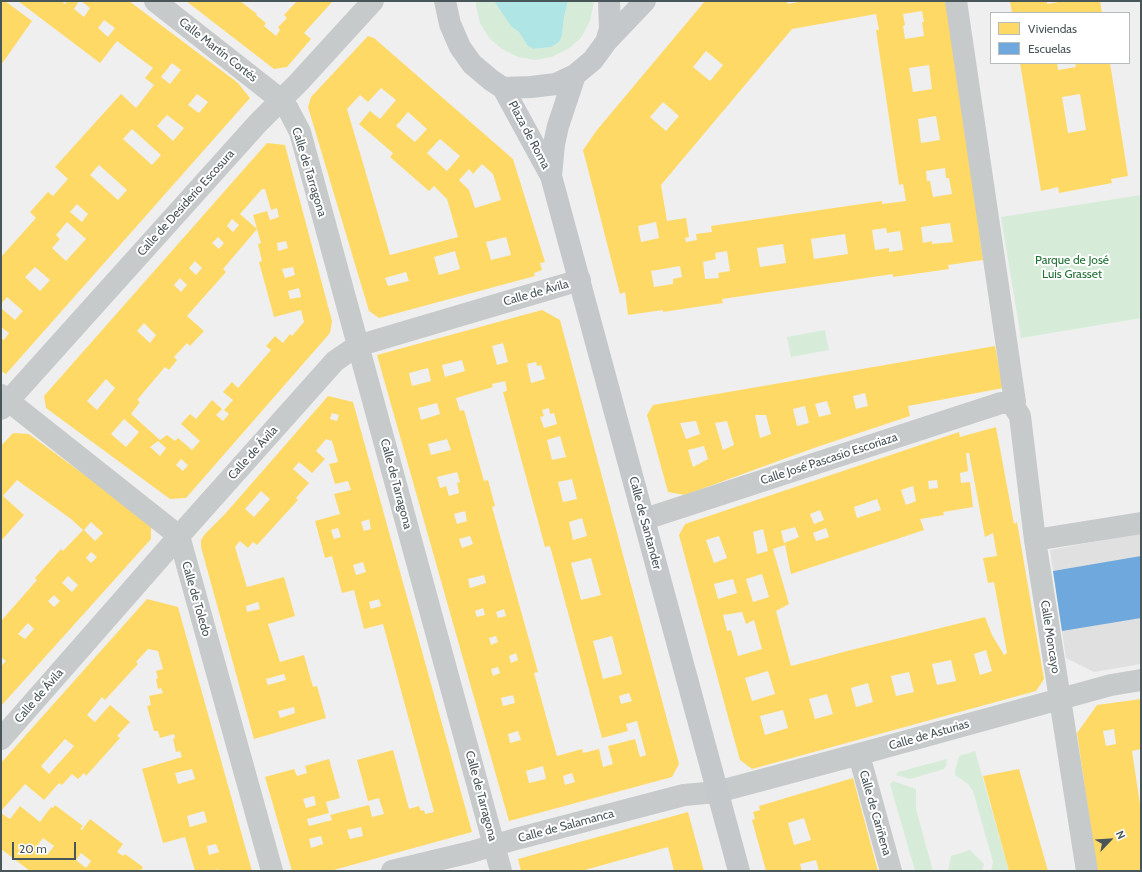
<!DOCTYPE html>
<html>
<head>
<meta charset="utf-8">
<style>
	body { margin:0 }
	#map { position:relative; width:1142px; height:872px; overflow:hidden; background:#efefef; font-family:Cabin,sans-serif }
	canvas { display:block }
	.frame { position:absolute; inset:0; border:2px solid #485559; pointer-events:none }
	.legend { position:absolute; left:990px; top:12px; width:140px; height:52px; box-sizing:border-box; background:#fff; border:1px solid #b6bbbd; margin:0; padding:5px 7px; list-style:none; font-size:12px; color:#485559 }
	.legend li { display:flex; align-items:center; gap:8px; height:20px }
	.legend b { width:20px; border:1px solid #b6bbbd }
	.north { position:absolute; left:1090px; top:820px; width:40px; height:40px; -webkit-text-stroke:3px #fff; paint-order:stroke; rotate:65deg; font-size:11px; font-weight:700; line-height:16px; text-align:center; color:#485559 }
	.north::after { content:''; display:block; margin:auto; width:14px; height:18px; background:#485559; clip-path:polygon(50% 0,100% 100%,50% 72%,0 100%) }
	.scale { position:absolute; left:12px; top:842px; width:64px; height:18px; box-sizing:border-box; border:2px solid #485559; border-top:0; padding-left:5px; font-size:12px; line-height:14px; white-space:nowrap; color:#485559; -webkit-text-stroke:3px #fff; paint-order:stroke }
</style>
</head>
<body>
<div id="map">
<canvas width="1142" height="872"></canvas>
<div class="frame"></div>
<ul class="legend">
<li><b style="height:11px;background:#ffd966"></b>Viviendas</li>
<li><b style="height:11px;background:#6fa8dc"></b>Escuelas</li>
</ul>
<div class="north">N</div>
<div class="scale">20 m</div>
</div>
<script>
const context = document.querySelector('canvas').getContext('2d');
context.lineJoin = 'round';
function fillPath(path, color) { context.fillStyle = color; context.fill(path, 'evenodd'); }
const toPath = rows => new Path2D(rows.map(r => 'M' + r).join(''));
function trace(path, color, width, dash) { context.strokeStyle = color; context.lineWidth = width; context.lineCap = dash ? 'butt' : 'round'; context.setLineDash(dash || []); context.stroke(path); }
function drawText(font, color, halo, rows, align = 'center') {
  context.font = font + ' Cabin,sans-serif'; context.lineWidth = 4; context.setLineDash([]); context.textBaseline = 'middle'; context.strokeStyle = halo; context.fillStyle = color; for (const [text, x, y, turn = 0] of rows) {
    context.save(); context.translate(x, y); context.rotate((+turn || 0) * Math.PI / 180); context.textAlign = isNaN(turn) ? turn : align; if (halo) context.strokeText(text, 0, 0); context.fillText(text, 0, 0); context.restore();
  }
}
fillPath(toPath([
	[1141,533,1141,664,1094,672,1066,658,1050,550]
]), '#e1e0e1');
fillPath(toPath([
	[476,1,494,1,502,13,513,27,519,32,527,45,533,49,551,47,559,42,562,36,564,17,568,1,594,2,590,21,581,38,568,49,552,57,535,60,518,57,502,49,489,38,480,23,476,6],
	[1141,195,1141,318,1021,338,1001,217],
	[825,330,829,350,791,357,787,337],
	[975,751,1009,871,991,871,993,862,973,791,968,784,955,775,955,771,959,756],
	[947,759,946,766,944,769,910,779,896,775,898,772],
	[893,781,916,789,916,809,933,871,915,871,890,784],
	[970,850,984,864,982,871,948,871,951,856]
]), '#d6ecd9');
fillPath(toPath([
	[494,1,568,1,564,17,562,36,559,42,551,47,533,49,527,45,519,32,512,27,502,13]
]), '#afe5e4');
fillPath(toPath([
	[1,1,5,1,32,21,1,65],
	[18,1,61,1,65,4,67,1,79,1,74,9,84,17,90,8,81,1,129,1,238,83,250,98,6,374,1,371,1,338,4,340,9,333,1,327,1,308,15,320,23,311,7,297,1,304,1,257,36,218,30,212,48,192,53,196,68,179,55,167,121,94,136,108,154,85,145,78,153,68,117,41,100,63],
	[104,20,115,28,108,37,98,28],
	[172,63,181,70,170,84,161,77],
	[197,94,208,102,199,113,188,105],
	[167,115,184,128,173,141,157,126],
	[132,129,161,155,152,165,123,139],
	[99,165,127,190,118,200,90,175],
	[77,204,88,214,82,222,70,212],
	[67,222,86,239,66,261,52,248,60,239,56,235],
	[35,267,50,280,40,291,25,277],
	[186,1,240,1,257,14,256,15,266,23,264,26,276,36,280,30,278,27,287,18,284,15,297,1,333,1,304,33,311,39,287,67,274,69],
	[705,1,787,1,788,4,803,1,948,1,983,238,980,239,983,260,948,265,949,269,893,277,893,274,722,299,723,303,663,312,663,310,628,315,625,292,620,294,583,150,597,130],
	[922,11,924,22,922,22,924,36,905,39,903,26,905,25,903,14],
	[876,14,879,30,876,30,899,185,903,184,906,201,882,204,882,201,711,226,712,232,696,234,697,240,686,242,685,238,689,237,686,218,667,221,661,185,792,29],
	[706,51,723,65,710,81,693,67],
	[929,65,932,89,913,92,909,68],
	[663,102,679,116,666,131,650,117],
	[936,116,940,140,921,143,918,119],
	[945,168,946,178,949,178,952,194,933,197,930,181,927,181,926,171],
	[656,222,659,238,641,242,638,226],
	[950,223,953,242,932,244,932,241,923,243,921,227],
	[886,228,887,233,900,231,903,250,889,252,889,248,875,250,872,230],
	[845,234,848,254,814,259,811,239],
	[783,244,786,263,760,267,757,248],
	[727,251,730,271,718,273,719,278,705,279,703,262,716,259,715,253],
	[680,266,682,277,673,279,673,284,654,287,651,271],
	[1010,1,1047,1,1047,4,1065,1,1100,1,1102,13,1012,13],
	[368,36,374,38,513,159,545,262,540,263,542,270,534,273,535,276,379,318,369,311,308,107,311,97],
	[381,88,396,100,380,119,370,111,359,124,393,153,390,157,429,191,434,186,447,199,458,237,390,255,347,109,360,95,368,102],
	[408,112,427,129,415,142,396,126],
	[440,139,460,156,447,171,427,153],
	[482,164,493,174,501,200,475,208,469,190,459,180,469,169,473,174],
	[506,237,511,255,491,260,486,242],
	[455,251,460,269,439,275,434,257],
	[406,272,409,281,388,286,385,278],
	[1020,63,1057,63,1058,70,1076,67,1075,63,1110,63,1128,176,1111,179,1112,183,1059,193,1058,187,1041,191],
	[1080,94,1086,130,1068,133,1062,97],
	[267,143,285,145,332,321,330,333,186,498,170,499,46,408,44,396],
	[262,189,265,189,271,210,277,208,279,217,270,220,267,211,253,215,257,229,240,214],
	[232,219,239,225,233,232,227,226],
	[257,229,261,243,258,244,262,261,259,262,274,317,301,310,304,322,292,336,290,334,283,343,275,336,266,346,271,350,238,388,232,382,223,392,233,400,224,410,229,414,223,421,216,415,222,409,212,400,196,419,190,414,181,424,200,441,192,450,178,438,175,441,167,435,160,440,131,414,140,402,137,400,165,367,169,370,177,360,174,357,187,343,190,346,204,331,187,316,226,272,223,269],
	[218,237,224,243,219,249,212,243],
	[286,241,288,248,278,251,277,243],
	[195,261,202,268,196,275,189,268],
	[293,267,295,275,285,278,282,269],
	[180,278,187,285,181,292,174,285],
	[299,288,301,297,290,299,288,291],
	[144,323,156,335,150,343,137,331],
	[106,379,115,388,97,410,87,401],
	[124,419,139,432,126,447,111,434],
	[158,441,166,448,160,456,150,447],
	[181,459,188,465,183,471,176,465],
	[542,310,560,320,679,764,672,777,509,821,377,355],
	[503,343,508,362,497,365,492,346],
	[462,360,465,371,445,377,442,365],
	[536,362,537,366,541,365,545,379,531,383,527,364],
	[428,368,431,381,412,386,409,373],
	[505,381,507,391,503,392,545,547,550,546,602,738,628,731,626,724,637,721,646,755,640,757,635,739,608,746,613,764,603,767,599,749,583,753,582,749,557,756,534,673,538,672,492,507,495,506,488,480,484,481,464,410,460,411,456,398,493,387,492,384],
	[437,403,440,414,421,420,418,408],
	[549,408,550,414,554,413,557,424,544,428,540,417,544,416,542,410],
	[560,436,566,457,552,460,547,440],
	[447,439,451,450,431,455,428,444],
	[457,472,460,482,457,483,459,493,449,496,446,486,440,488,437,477],
	[572,479,577,499,563,502,558,482],
	[465,511,467,521,457,524,454,514],
	[582,518,587,536,573,540,569,522],
	[470,536,473,544,462,548,459,539],
	[591,558,601,595,581,600,571,563],
	[484,575,486,583,470,588,468,579],
	[483,608,485,615,477,617,475,611],
	[504,609,506,616,498,618,496,612],
	[496,636,498,642,491,645,489,638],
	[612,636,622,674,603,679,593,641],
	[516,653,518,660,511,663,509,656],
	[498,667,500,673,493,676,491,669],
	[629,693,632,701,621,704,619,696],
	[513,695,515,703,503,706,501,698],
	[518,731,521,740,510,743,508,734],
	[543,766,546,779,529,783,526,771],
	[572,773,575,782,565,785,563,776],
	[995,346,1003,388,908,406,910,416,814,448,685,495,668,492,647,415,653,405],
	[865,393,868,406,856,409,853,396],
	[827,401,831,414,819,417,815,404],
	[805,406,809,423,797,426,793,409],
	[755,415,766,415,771,434,760,438],
	[696,421,700,434,686,439,680,423],
	[727,421,734,445,723,450,715,423],
	[704,446,708,459,693,467,688,450],
	[328,396,353,402,472,832,330,871,292,871,265,777,294,769,297,776,307,773,305,766,329,759,340,798,326,802,329,813,307,819,309,826,332,820,330,815,369,805,372,817,384,814,379,798,368,801,357,760,393,750,409,809,419,806,421,811,424,810,425,814,434,812,383,624,364,629,354,590,342,593,332,556,325,558,315,521,340,514,334,494,351,490,348,481,335,484,329,464,338,462,332,441,326,439,316,451,325,459,312,473,299,462,293,469,309,483,296,498,298,500,257,545,253,542,248,548,240,541,235,547,247,587,284,577,295,616,268,624,280,662,304,655,313,687,317,686,326,718,254,739,201,547,201,540,205,534,225,514],
	[332,413,339,415,337,421,330,419],
	[261,491,270,499,254,517,245,509],
	[369,519,371,529,364,531,361,522],
	[338,528,341,537,334,539,331,530],
	[363,562,366,572,356,575,353,565],
	[379,599,381,606,371,609,369,602],
	[258,602,260,609,247,612,246,606],
	[284,674,286,680,268,685,266,679],
	[294,707,295,713,280,718,278,711],
	[314,796,316,805,306,808,303,799],
	[361,827,363,836,350,839,347,830],
	[321,836,323,844,311,848,309,839],
	[996,427,1014,524,1017,522,1044,679,1036,691,752,769,740,760,730,724,679,535,685,524,959,432,960,437],
	[966,453,969,453,985,537,993,533,997,556,983,558,988,583,994,582,1007,653,1004,655,992,635,985,617,851,650,791,666,776,611,789,604,773,549,785,545,791,574,924,530,920,519,944,515,943,512,973,507,970,482,961,483,960,473,968,471],
	[937,480,938,488,929,489,928,481],
	[913,486,916,501,906,505,901,490],
	[877,499,881,510,857,518,854,507],
	[820,510,824,520,814,524,810,514],
	[795,527,799,537,784,543,781,531],
	[826,528,829,537,816,541,813,533],
	[763,529,768,551,757,554,753,532],
	[719,536,727,558,714,563,706,540],
	[762,574,769,597,753,602,746,579],
	[733,579,737,593,718,599,714,584],
	[742,612,746,624,754,620,762,649,738,656,731,630,727,631,723,615],
	[986,650,992,671,980,675,974,654],
	[951,660,956,681,937,685,932,664],
	[768,671,775,694,752,701,745,678],
	[909,672,914,692,896,696,891,676],
	[868,683,873,702,856,707,851,688],
	[827,694,833,714,815,719,809,699],
	[783,710,788,728,765,735,760,716],
	[13,433,29,434,151,524,151,539,1,706,1,666,6,661,1,657,1,621,37,580,35,578,61,549,63,551,83,530,71,519,17,480,3,496,24,515,1,541,1,446],
	[91,522,103,533,95,541,84,530],
	[91,552,97,557,91,563,86,558],
	[68,576,78,585,72,592,62,583],
	[54,595,60,601,54,607,48,601],
	[28,623,34,629,25,639,18,634],
	[147,599,178,607,252,871,219,871,218,869,212,871,195,871,185,837,163,843,142,769,182,757,180,751,176,752,173,739,175,738,174,734,160,738,158,731,154,731,147,706,151,705,149,696,163,693,161,688,158,689,156,679,158,678,156,671,163,669,158,651,148,649,136,662,138,664,105,700,102,697,87,715,95,722,110,705,130,722,117,736,120,738,86,776,84,773,78,779,72,774,62,785,59,783,44,800,25,784,1,811,1,763],
	[65,739,74,746,49,774,41,766],
	[192,769,195,779,178,784,175,773],
	[204,811,207,822,190,827,187,816],
	[216,844,219,852,209,855,207,846],
	[1141,699,1141,749,1132,751,1141,811,1141,871,1097,871,1077,733,1097,705],
	[1114,729,1116,744,1106,746,1103,731],
	[1019,769,1048,871,1009,871,983,776],
	[853,778,878,871,819,871,816,860,800,864,802,871,766,871,752,820,755,819,753,812,760,810,759,806],
	[804,818,811,840,794,845,788,823],
	[55,805,83,826,80,829,82,830,90,819,123,844,117,852,123,856,125,854,143,867,141,870,142,871,30,871,1,849,1,813,10,819,20,806,40,822,51,807,53,808],
	[43,838,54,846,48,854,37,846],
	[81,853,91,861,86,868,76,860],
	[688,812,704,871,674,871,668,847,581,871,521,871,518,859]
]), '#ffd966');
fillPath(toPath([
	[1141,556,1141,618,1062,631,1053,571]
]), '#6fa8dc');
trace(toPath([
	[155,1,281,100,288,109,300,132,501,871],
	[956,1,1008,354,1015,402,1013,405],
	[1,395,179,536,272,871],
	[1013,405,1020,416,1035,540,1087,871],
	[1,409,258,123,299,82,373,1],
	[645,519,1001,403,1007,403,1013,405],
	[1035,540,1141,523],
	[1,739,179,536,335,361,357,346,580,280],
	[859,755,891,871],
	[392,871,471,852,516,839,684,795,717,792,878,749,1060,699,1111,685,1141,680]
]), '#c7caca', 22);
trace(toPath([
	[445,1,450,24,460,47,472,64,491,80,503,88,551,176,739,871],
	[606,42,610,29,609,1],
	[503,88,531,87,556,84,575,75,593,60,606,42,645,1],
	[551,176,554,144,558,126,575,75]
]), '#c4c8ca', 22);
drawText('12px', '#485559', '#fff', [
	["Calle Martín Cortés",218,50,38],
	["Plaza de Roma",529,135,62],
	["Calle de Tarragona",309,172,73],
	["Calle de Desiderio Escosura",186,203,-48],
	["Calle de Ávila",536,293,-16],
	["Calle de Ávila",253,453,-48],
	["Calle José Pascasio Escoriaza",829,459,-18],
	["Calle de Tarragona",396,484,75],
	["Calle de Santander",645,523,75],
	["Calle de Toledo",196,599,74],
	["Calle Moncayo",1050,637,81],
	["Calle de Ávila",39,696,-49],
	["Calle de Asturias",929,735,-16],
	["Calle de Tarragona",481,796,75],
	["Calle de Cariñena",875,813,74],
	["Calle de Salamanca",566,826,-15]
]);
drawText('12px', '#227137', '#fff', [
	["Parque de José",1072,260],
	["Luis Grasset",1072,274]
]);
</script>
</body>
</html>
